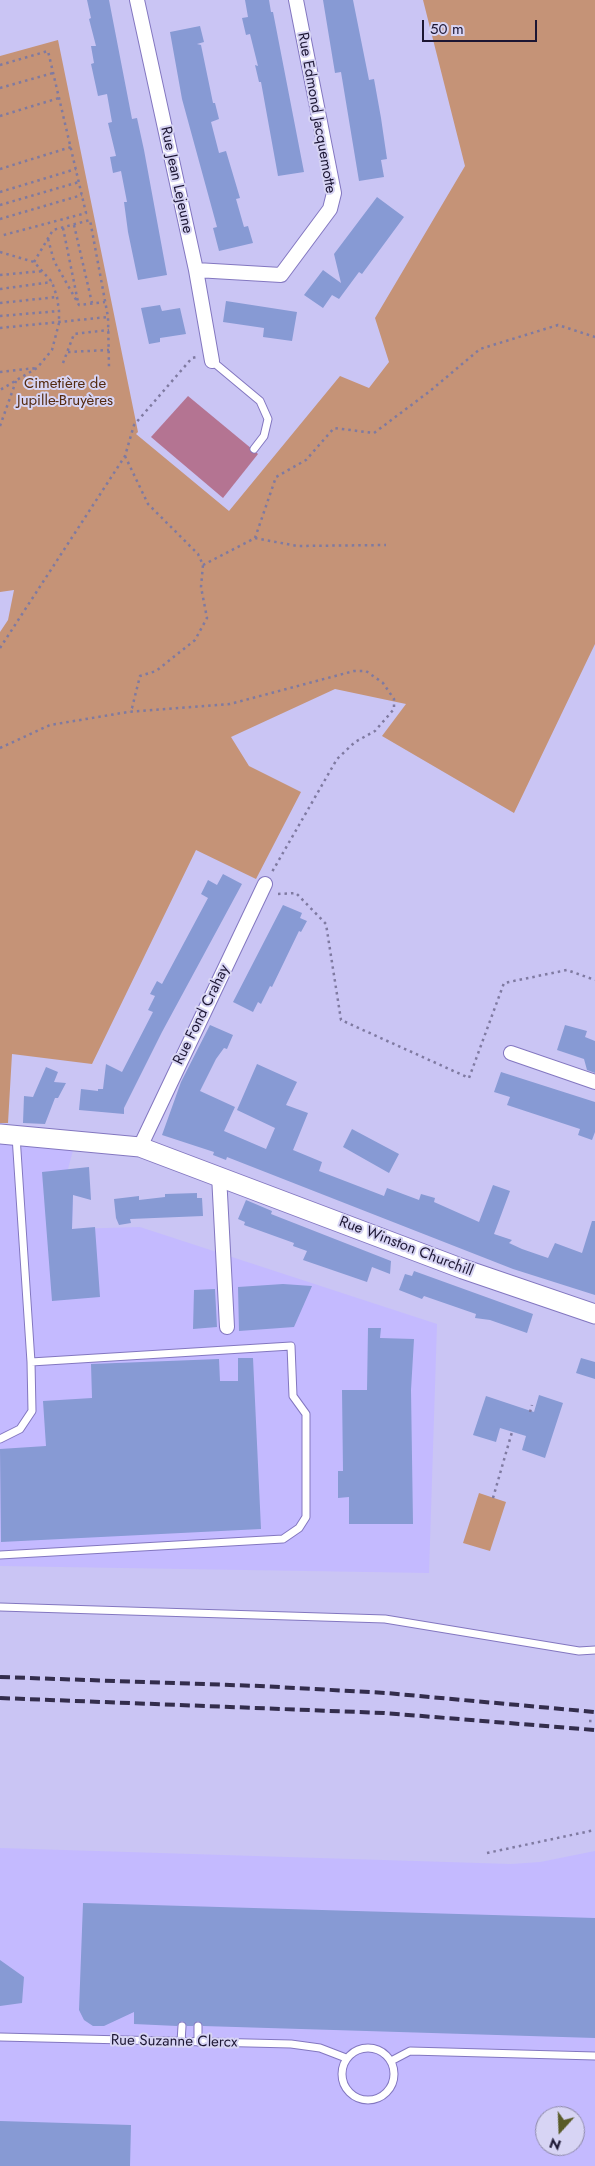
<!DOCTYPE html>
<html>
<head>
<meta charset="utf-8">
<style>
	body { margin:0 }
	#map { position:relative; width:595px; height:2166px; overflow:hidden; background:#cac5f4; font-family:Jost,sans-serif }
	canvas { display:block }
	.north { position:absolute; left:535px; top:2106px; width:50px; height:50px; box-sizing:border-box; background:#d7d4f4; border:1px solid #8c88a7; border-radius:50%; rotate:200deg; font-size:14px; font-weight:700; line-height:20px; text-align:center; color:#1c1633 }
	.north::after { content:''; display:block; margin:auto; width:18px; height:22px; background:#595b28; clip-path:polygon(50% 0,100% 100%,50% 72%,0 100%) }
	.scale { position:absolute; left:422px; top:20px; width:115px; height:22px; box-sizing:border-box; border:2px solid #1c1633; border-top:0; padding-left:6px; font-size:15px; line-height:18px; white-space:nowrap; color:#1c1633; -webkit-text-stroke:4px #d7d4f4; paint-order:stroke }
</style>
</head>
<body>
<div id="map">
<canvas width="595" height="2166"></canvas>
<div class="north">N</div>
<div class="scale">50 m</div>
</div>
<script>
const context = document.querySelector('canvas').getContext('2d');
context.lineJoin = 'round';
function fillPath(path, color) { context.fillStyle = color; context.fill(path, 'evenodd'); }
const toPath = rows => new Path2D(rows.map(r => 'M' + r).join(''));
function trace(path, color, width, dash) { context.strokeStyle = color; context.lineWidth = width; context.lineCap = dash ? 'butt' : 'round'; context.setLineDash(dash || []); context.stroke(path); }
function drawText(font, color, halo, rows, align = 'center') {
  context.font = font + ' Jost,sans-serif'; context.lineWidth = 4; context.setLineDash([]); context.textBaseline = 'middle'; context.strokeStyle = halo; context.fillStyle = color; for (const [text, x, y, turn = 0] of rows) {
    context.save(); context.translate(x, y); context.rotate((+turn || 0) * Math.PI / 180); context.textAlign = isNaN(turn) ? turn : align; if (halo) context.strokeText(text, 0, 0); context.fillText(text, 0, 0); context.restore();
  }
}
fillPath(toPath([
	[0,1135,76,1139,68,1169,73,1201,72,1229,140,1227,437,1324,429,1573,0,1566],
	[0,1848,511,1864,540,1862,595,1851,595,2166,0,2166],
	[545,2116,575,2116,575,2146,545,2146]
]), '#c4baff');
fillPath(toPath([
	[423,0,595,0,595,644,514,813,382,736,406,704,335,689,231,737,249,766,301,792,256,879,196,850,92,1064,12,1054,8,1123,0,1123,0,632,8,620,14,590,0,592,0,56,58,40,138,432,136,434,229,511,340,376,369,388,389,362,375,318,465,166],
	[479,1493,506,1502,490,1551,463,1543]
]), '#c59377');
fillPath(toPath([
	[188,396,258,454,223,498,151,437]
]), '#b47492');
fillPath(toPath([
	[87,0,109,0,132,119,137,118,144,150,167,275,138,280,128,232,124,202,127,202,121,171,113,173,110,157,116,156,108,123,112,122,107,94,98,96,91,64,94,63,91,46,96,46,89,19,91,18],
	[245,0,269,0,271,12,273,12,304,172,278,176,261,82,259,82,255,65,258,66,250,34,246,35,242,18,248,17],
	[323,0,353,0,369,80,374,79,381,118,387,159,381,160,384,177,359,181,341,72,335,73],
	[200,26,204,42,197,44,201,45,213,103,215,103,219,119,211,122,219,153,226,151,240,198,236,199,244,227,248,226,253,243,219,251,213,228,217,227,182,99,170,32],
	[377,197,404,217,362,274,359,272,339,299,332,295,323,308,304,295,323,270,341,283,334,254],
	[226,301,297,312,292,341,263,337,264,328,223,322],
	[160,305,162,311,180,308,186,334,160,338,160,342,149,344,141,308],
	[223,874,242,884,162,1032,124,1108,124,1114,79,1110,81,1089,98,1091,98,1089,103,1089,106,1064,122,1072,153,1012,148,1010,155,996,150,994,157,981,162,984,208,898,201,894,208,880,217,885],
	[283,905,302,913,300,918,307,921,301,932,299,931,272,987,270,986,261,1004,258,1002,253,1012,233,1002],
	[210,1025,233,1035,227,1049,224,1048,216,1059,200,1091,235,1107,224,1131,266,1149,275,1128,237,1110,257,1064,297,1082,286,1105,308,1113,293,1150,322,1162,319,1171,384,1196,387,1188,419,1200,421,1194,435,1198,434,1202,479,1222,493,1185,510,1191,494,1234,512,1240,509,1243,522,1249,548,1258,555,1243,582,1253,592,1221,595,1221,595,1295,513,1269,227,1157,226,1160,213,1155,214,1152,162,1135,181,1082],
	[565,1025,587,1031,585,1037,595,1041,595,1073,587,1070,584,1059,557,1050],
	[46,1067,58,1072,54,1082,66,1083,58,1098,55,1098,45,1124,23,1123,24,1096,33,1097],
	[501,1072,595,1102,595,1132,592,1140,578,1135,580,1129,507,1105,510,1097,494,1092],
	[352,1129,399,1154,389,1173,343,1147],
	[89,1167,91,1200,73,1195,72,1229,95,1227,100,1297,52,1301,42,1172],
	[197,1193,197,1198,202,1198,203,1216,130,1219,131,1223,119,1225,116,1218,114,1199,139,1196,139,1200,165,1197,165,1194],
	[246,1200,272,1211,271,1214,391,1261,390,1274,372,1267,367,1282,303,1260,307,1251,293,1246,294,1243,244,1225,245,1222,238,1219],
	[414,1271,533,1314,527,1333,490,1320,475,1318,476,1314,424,1296,422,1299,399,1290,405,1274,412,1276],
	[283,1284,312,1286,294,1327,239,1331,238,1287],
	[215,1289,217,1327,193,1329,194,1290],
	[368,1328,381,1328,380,1338,414,1339,411,1390,413,1524,349,1524,349,1497,338,1498,338,1471,343,1471,342,1390,367,1390],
	[238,1358,253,1358,261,1529,1,1542,0,1449,46,1446,43,1401,92,1398,91,1364,219,1359,220,1381,238,1381],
	[581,1358,595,1362,595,1379,576,1373],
	[539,1395,563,1403,545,1458,522,1450,526,1436,500,1428,496,1442,473,1435,486,1396,534,1412],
	[83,1903,595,1918,595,2038,203,2026,198,2021,193,2026,187,2026,182,2021,177,2026,134,2024,134,2012,104,2026,93,2026,84,2020,79,2010],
	[0,1960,24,1977,22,2003,0,2006],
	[0,2121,131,2125,130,2166,0,2166]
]), '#879ad4');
const lane = toPath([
	[212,361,260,401,268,419,264,436,254,449],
	[0,1439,20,1429,32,1411,31,1362,16,1136],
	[0,1555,283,1539,299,1528,306,1517,306,1414,293,1396,291,1346,31,1362],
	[0,1607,385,1619,579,1651,595,1650],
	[0,2037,291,2044,320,2048,346,2058],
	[181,2042,182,2026],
	[198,2042,198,2026],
	'342 2074a26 26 0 1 1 52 0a26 26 0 1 1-52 0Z',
	[391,2061,410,2051,595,2056]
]);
const street = toPath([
	[137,0,196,270,212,361],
	[196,270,281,275,330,209,334,193,296,0],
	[511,1053,595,1082],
	[140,1147,265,884],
	[219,1175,227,1327]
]);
const secondary = toPath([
	[0,1134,140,1147,463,1269,595,1314]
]);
trace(lane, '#8377c0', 9);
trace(street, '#8377c0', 16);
trace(secondary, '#8377c0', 21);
trace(toPath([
	[0,65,48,51,86,213,0,236],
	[0,88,53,73],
	[0,116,59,98],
	[0,169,71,147],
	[0,192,76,169],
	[0,205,79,182],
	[0,219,82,195],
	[74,225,92,303],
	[63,228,78,302],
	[48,239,54,261,79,305,105,302],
	[0,252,34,262,52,282,57,297,59,311,59,323,52,350,37,368,0,390],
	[34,262,53,230,90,220,108,317,109,368],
	[0,275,43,271],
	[0,289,52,282],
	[0,303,57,297],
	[0,316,59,311],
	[0,328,108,317],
	[68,352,109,350],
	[63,363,74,334,109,330],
	[0,372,36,368],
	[0,426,16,381],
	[125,456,148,504,198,554,203,565,201,587,207,618,195,640,156,671,140,676,132,708,129,711],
	[255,538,297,546,386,545],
	[203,565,255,538,276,477,306,460,334,428,374,433,430,391,480,349,558,325,595,337],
	[0,648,125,456,134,425,192,358,197,357],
	[0,748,50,725,128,712,230,704,354,671,366,671,383,683,394,699,394,709,375,731,355,742,337,759,272,872],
	[278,894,296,893,326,924,341,1020,469,1078,504,983,567,970,595,980],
	[530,1412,532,1405],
	[493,1498,512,1432],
	[589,1721,595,1721],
	[487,1853,595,1830]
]), '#7f7aa1', 2.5, [2.5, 4]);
trace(lane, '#fff', 7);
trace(street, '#fff', 14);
trace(secondary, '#fff', 19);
trace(toPath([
	[0,1677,260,1686,386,1693,595,1712],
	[0,1698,384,1713,595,1730]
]), '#332d4c', 4, [10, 5]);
drawText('15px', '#1c1633', '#d7d4f4', [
	["Rue Edmond Jacquemotte",316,113,80],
	["Rue Jean Lejeune",176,180,78],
	["Rue Fond Crahay",202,1015,-64],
	["Rue Winston Churchill",406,1247,21],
	["Rue Suzanne Clercx",174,2042,1]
]);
drawText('15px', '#532a10', '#d7d4f4', [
	["Cimetière de",65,384],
	["Jupille-Bruyères",65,401]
]);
</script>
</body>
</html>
